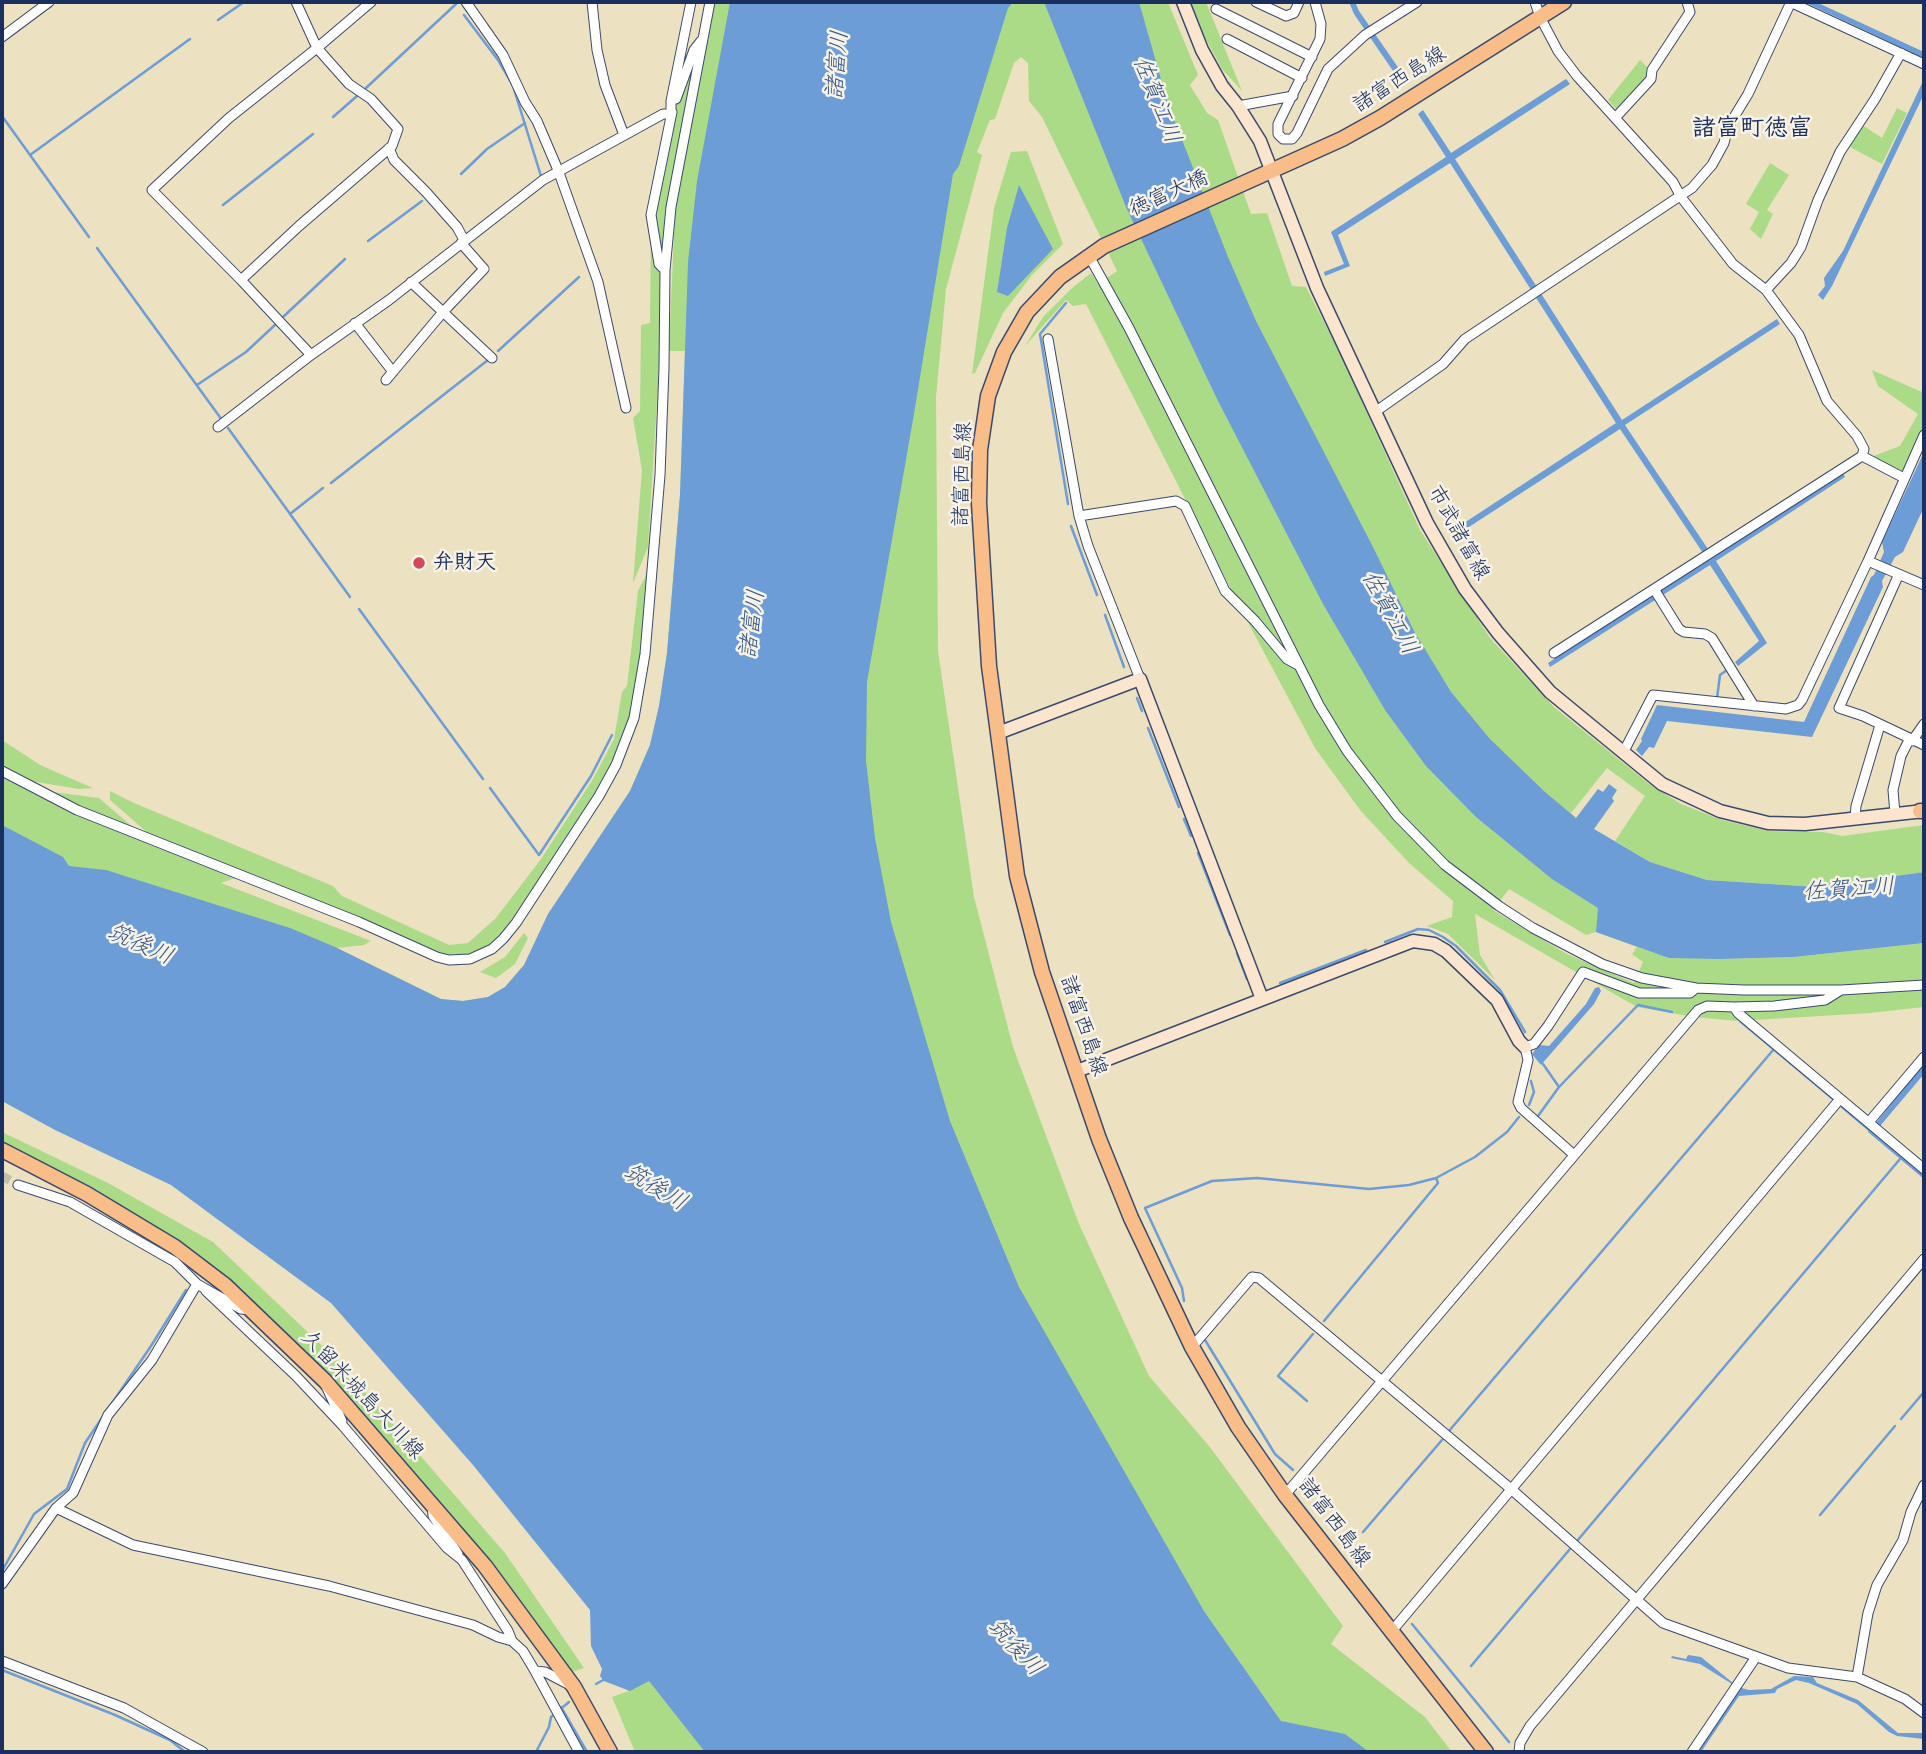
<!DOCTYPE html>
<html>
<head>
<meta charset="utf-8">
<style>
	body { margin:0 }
	#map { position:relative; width:1926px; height:1754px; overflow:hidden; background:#ece1c0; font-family:Pangolin,sans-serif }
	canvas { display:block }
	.frame { position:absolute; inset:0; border:4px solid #1b2f5e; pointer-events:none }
</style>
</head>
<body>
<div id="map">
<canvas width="1926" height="1754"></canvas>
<div class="frame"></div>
</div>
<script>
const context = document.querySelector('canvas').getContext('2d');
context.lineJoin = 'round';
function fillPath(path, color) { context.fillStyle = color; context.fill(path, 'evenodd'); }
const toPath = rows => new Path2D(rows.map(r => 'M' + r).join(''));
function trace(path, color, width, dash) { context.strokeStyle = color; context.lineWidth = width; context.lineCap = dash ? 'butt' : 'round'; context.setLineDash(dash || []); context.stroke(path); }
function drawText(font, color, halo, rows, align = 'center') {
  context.font = font + ' Pangolin,"Klee One",sans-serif'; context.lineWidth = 5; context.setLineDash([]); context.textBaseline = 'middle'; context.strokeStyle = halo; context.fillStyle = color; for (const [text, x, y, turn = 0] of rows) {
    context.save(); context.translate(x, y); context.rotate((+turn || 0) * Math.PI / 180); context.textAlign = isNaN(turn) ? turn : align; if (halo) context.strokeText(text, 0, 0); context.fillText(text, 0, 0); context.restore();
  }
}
fillPath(toPath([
	[713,2,744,2,663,744,534,961,499,1000,429,1007,75,872,2,833,2,776,76,815,235,878,221,883,371,941,364,945,337,948,441,999,463,1001,488,997,505,987,524,965,548,914,630,791,650,745,659,706,667,653,680,495,685,351,669,351,675,210],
	[1005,2,1051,2,1327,594,1720,959,1794,957,1924,943,1924,1007,1870,1013,1737,1021,1694,1017,1637,1007,1475,914,1480,955,1495,980,1448,934,1427,926,1452,917,1453,901,1409,863,1360,810,1315,748,1243,613,1086,304,1073,306,1066,300,1025,346,1043,317,1071,289,1091,273,1098,284,1117,271,1042,117,1029,101,1028,63,1021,57,1014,63,995,119,990,120,977,152,982,155,946,289,936,397,938,651,974,897,1013,1047,1079,1224,1149,1376,1209,1446,1343,1626,1331,1644,1425,1717,1452,1752,1338,1752,1281,1721,1204,1611,971,1244,875,885,858,680,944,186],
	[1509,889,1586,935,1596,932,1637,947,1632,954,1643,962,1634,983,1567,954,1493,910],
	[1114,2,1168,2,1198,75,1190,85,1207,113,1218,120,1251,214,1267,213,1292,286,1306,287,1339,351,1420,530,1490,638,1554,707,1648,783,1681,804,1722,820,1769,831,1823,832,1842,836,1924,825,1924,872,1817,887,1707,880,1650,862,1615,841,1645,796,1607,768,1571,813,1576,818,1560,820,1423,678,1248,322],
	[1189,2,1206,2,1242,91,1222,69,1196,21],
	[698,51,665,214,662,262,654,211,677,104],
	[1640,60,1649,69,1648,78,1618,111,1608,100],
	[1897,108,1907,113,1882,164,1850,147,1862,125,1882,138],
	[1027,151,1063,244,1032,275,1003,313,975,373,972,374,994,208,1011,152],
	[1770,163,1789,175,1767,210,1773,214,1761,239,1750,229,1759,212,1746,204],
	[651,230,660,275,659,370,648,547,633,583,642,470,633,418,640,411,641,325,650,323],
	[1872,370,1924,393,1924,426,1903,471,1871,457,1900,446,1918,414,1878,386],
	[651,565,637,698,623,743,599,793,513,924,493,945,478,954,461,958,440,955,149,834,110,800,110,791,134,803,333,886,342,896,449,945,468,943,496,918,541,859,593,779,614,739,622,692,627,686,638,591],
	[2,740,40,765,93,788,79,789,30,781,2,765],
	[45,791,99,798,135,829,79,807],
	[524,933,528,938,515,964,496,978,480,972,505,957],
	[2,1132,108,1183,213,1242,337,1360,505,1553,584,1668,571,1672,437,1498,328,1374,252,1301,176,1241,97,1190,2,1142],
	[656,1656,738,1752,635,1752,612,1697,629,1691,612,1682]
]), '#acdb88');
fillPath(toPath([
	[730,2,1013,2,1008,8,959,166,953,174,914,414,867,682,866,761,875,838,891,922,950,1121,1019,1287,1204,1611,1281,1721,1345,1734,1369,1752,705,1752,649,1681,630,1691,604,1681,600,1676,602,1669,591,1646,590,1610,473,1465,331,1303,171,1185,55,1130,2,1101,2,825,63,857,69,866,106,870,290,928,335,947,441,999,463,1001,488,997,505,987,524,965,548,914,630,791,650,745,659,706,667,653,680,495,688,262,697,181],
	[1044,2,1139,2,1168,104,1228,257,1256,321,1373,547,1414,631,1451,692,1490,739,1545,792,1576,818,1598,789,1603,792,1609,784,1617,790,1612,798,1614,801,1594,829,1650,862,1707,880,1817,887,1924,872,1924,943,1794,957,1720,959,1669,958,1596,932,1598,908,1552,879,1476,817,1426,766,1385,710,1323,604,1217,399,1126,207],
	[1349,2,1355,2,1359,11,1402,73,1404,83,1402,84,1354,14],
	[1804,2,1816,2,1924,52,1924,58],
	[1566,79,1570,84,1455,159,1622,420,1777,319,1780,324,1625,425,1712,555,1842,471,1845,477,1716,561,1767,643,1738,666,1735,662,1759,641,1710,565,1550,667,1548,663,1707,559,1620,429,1455,536,1452,531,1616,423,1450,163,1338,235,1350,266,1325,276,1324,272,1344,264,1331,232,1446,157,1418,114,1423,110,1451,153],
	[1924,79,1924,94,1832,286,1823,300,1818,295,1825,286,1824,278,1843,251],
	[1019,185,1053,249,1008,296,997,292,1007,228],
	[1924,452,1924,507,1903,552,1895,557,1882,581,1883,587,1812,737,1667,721,1654,748,1649,747,1642,756,1636,750,1642,741,1641,739,1657,705,1804,722,1871,577,1874,575,1884,552,1882,542],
	[1599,987,1601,991,1594,1004,1541,1065,1532,1054,1539,1045,1549,1046,1586,1004,1595,988],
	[1924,1064,1924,1074,1875,1132,1924,1173,1924,1179,1868,1132,1868,1129,1871,1129],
	[1688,1655,1701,1657,1738,1687,1749,1690,1771,1689,1794,1676,1813,1677,1817,1683,1858,1700,1898,1733,1924,1733,1924,1739,1897,1736,1889,1732,1857,1704,1809,1683,1796,1680,1777,1689,1775,1693,1739,1696,1701,1752,1697,1752,1737,1692,1732,1684,1700,1664,1671,1658,1672,1656,1686,1659]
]), '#6c9dd6');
trace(toPath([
	[464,15,498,60,513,86,541,176],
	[218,20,244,2],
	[366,88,456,4],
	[2,116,89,237],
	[333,117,357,96],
	[30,155,190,39],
	[461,174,487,149,525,123],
	[223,205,313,134],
	[368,241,422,201],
	[97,248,222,420],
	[1066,303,1040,334,1068,504],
	[283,317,345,259],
	[498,351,579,277],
	[197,385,246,352,276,324],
	[228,428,350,597],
	[331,483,488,360],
	[290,514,323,488],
	[1071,526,1097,595],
	[359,609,483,779],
	[1105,615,1124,667],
	[1137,698,1142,711],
	[1717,698,1720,675,1727,670],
	[1148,728,1179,807],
	[490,788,539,855,591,776,612,735],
	[1184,819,1191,836],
	[1198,853,1230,935],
	[1385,942,1418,929,1429,930,1443,937,1456,946,1500,990,1525,1032],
	[1237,953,1247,979],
	[1280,983,1366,950],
	[1740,1021,1833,1099],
	[1559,1087,1638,1005,1672,1012],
	[1529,1105,1534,1092,1531,1081],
	[1842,1107,1868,1129],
	[1538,1116,1559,1087,1543,1064],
	[1184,1301,1182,1288,1145,1208,1212,1181,1257,1178,1369,1189,1409,1185,1436,1178,1475,1157,1507,1132,1519,1117],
	[1324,1321,1438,1183,1436,1178],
	[1205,1340,1275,1454,1293,1470],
	[1307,1401,1278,1376,1313,1334],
	[1901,1419,1924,1392],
	[1449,1431,1774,1049],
	[1820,1515,1895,1426],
	[1363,1532,1442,1440],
	[1577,1541,1900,1159],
	[2,1571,34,1514,67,1489,85,1443,151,1346,186,1290],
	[1412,1624,1509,1742],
	[1471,1666,1570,1549],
	[2,1670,115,1715,170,1740,185,1752],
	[596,1684,605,1679],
	[561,1707,587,1752],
	[536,1752,549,1727,551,1717,569,1702]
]), '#6c9dd6', 2.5);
trace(toPath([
	[2,1176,18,1185]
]), '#c2bdac', 9, [9, 4.5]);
const street = toPath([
	[466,2,503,55,525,102,537,121,558,170,598,282,626,408],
	[592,2,597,50,605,85,624,135],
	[1256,2,1286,16,1294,13,1299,2],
	[1315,2,1321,24,1320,39,1278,124,1278,134,1283,139,1292,139,1297,133,1328,69,1365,35,1417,2],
	[1535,2,1540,17,1558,51,1577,76,1673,182,1681,197,1733,264,1766,290,1799,335,1827,401,1857,436,1864,449,1862,456],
	[1790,2,1924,64],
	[1216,9,1312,57],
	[2,37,49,2],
	[1227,39,1302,78],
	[676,99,694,50,701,41],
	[1238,106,1293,96],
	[1616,117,1651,79,1652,70,1690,12,1687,2],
	[389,148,394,160,426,192,457,227,464,240],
	[1089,256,1129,328,1319,705,1347,751,1397,816,1445,865,1499,906,1533,928,1602,964,1642,978,1696,988,1744,990,1841,990,1924,985],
	[665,270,659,264,651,215,672,112],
	[241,280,299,226,392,146,398,129,371,99,349,84,317,48,296,2],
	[411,282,492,358],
	[1766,290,1791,263,1801,247,1818,200,1840,152,1875,99,1901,53],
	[355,323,393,372],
	[1048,339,1079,516,1088,546,1140,679],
	[311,355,241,280,152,190,229,118,317,48,371,2],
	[386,380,443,312,484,269,461,243],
	[1375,412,1443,364,1465,339,1692,188,1712,165,1724,143,1728,127,1748,94,1791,2],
	[218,427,311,355,389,300,543,180,663,114,671,114,671,101,691,2],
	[1862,456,1904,478],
	[1079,516,1176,501,1185,506,1225,591,1255,621,1287,659,1298,665],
	[1868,561,1924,585],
	[1899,574,1839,708,1863,716,1924,745],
	[1654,589,1679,629,1684,632,1705,634,1712,638,1754,706],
	[1554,653,1862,456],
	[1912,741,1924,724],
	[1623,753,1653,695,1786,709,1798,705,1802,700,1868,561,1924,435],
	[2,771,77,810,359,922,437,957,449,960,470,959,492,949,503,939,516,923,599,796,616,765,634,718,645,654,660,475,664,368,665,270,671,207,710,2],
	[1895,814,1893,790,1901,756,1909,740],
	[1855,818,1856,806,1880,725],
	[1734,1007,1774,1006,1825,1000,1841,990],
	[1869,1122,1924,1057],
	[1573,1154,1521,1108,1518,1102,1528,1060,1525,1047,1534,1044,1548,1026,1583,972,1639,993,1690,993,1696,988],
	[18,1185,70,1202,175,1262,197,1284],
	[206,1291,296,1376,343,1426,447,1548,462,1560,508,1631,512,1641,523,1651,535,1671,579,1752],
	[1192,1347,1252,1277,1259,1278,1511,1489,1663,1623,1788,1668,1857,1677,1905,1699,1924,1713],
	[326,1386,342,1421],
	[1285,1495,1698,1010,1707,1006,1734,1007,1738,1013,1924,1169],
	[432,1505,433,1516,458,1554],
	[56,1508,133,1545,329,1586,473,1625,498,1637,512,1641],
	[2,1584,56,1508,73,1493,108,1415,152,1360,197,1284,241,1309,250,1310],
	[1391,1632,1840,1099],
	[2,1661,124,1708,203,1752],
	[535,1671,545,1672,568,1684],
	[1857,1677,1868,1613,1877,1585,1903,1540,1911,1512,1924,1485],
	[1519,1752,1520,1743,1530,1726,1924,1259],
	[1692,1752,1756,1657]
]);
const secondary = toPath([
	[1183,2,1202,50,1222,86,1238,106,1260,141,1317,288,1427,523,1465,589,1498,633,1550,692,1662,784,1720,811,1768,823,1805,824,1924,811],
	[998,733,1140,679,1262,999],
	[1077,1071,1413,941,1434,944,1446,951,1497,1000,1519,1041,1525,1047]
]);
const primary = toPath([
	[1920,811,1924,811],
	[2,1150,87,1194,175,1247,225,1285,325,1381,485,1566,574,1687,610,1752],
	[1486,1752,1285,1495,1238,1427,1192,1347,1131,1218,1099,1139,1042,972,1017,876,989,666,979,503,980,450,988,396,1004,352,1027,312,1060,277,1104,246,1342,139,1380,118,1564,2]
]);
trace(street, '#3a4a6d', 11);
trace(secondary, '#3a4a6d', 15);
trace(primary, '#3a4a6d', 17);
trace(street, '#fff', 9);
trace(secondary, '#fce5cf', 12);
trace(primary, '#f8bd88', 14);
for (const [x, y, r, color] of [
	[419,563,7,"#d1495b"]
]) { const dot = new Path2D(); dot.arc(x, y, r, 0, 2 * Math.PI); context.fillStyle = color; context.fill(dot); trace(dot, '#f7f3e8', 2.5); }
drawText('21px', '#1b2f5e', '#f7f3e8', [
	["諸富西島線",1400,80,-32],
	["徳富大橋",1169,194,-24],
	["諸富西島線",963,474,-88],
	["市武諸富線",1458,533,61],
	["諸富西島線",1083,1026,71],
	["久留米城島大川線",362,1395,47],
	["諸富西島線",1334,1523,53]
]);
drawText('bold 21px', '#1b2f5e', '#f7f3e8', [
	["弁財天",433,563]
], 'left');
drawText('italic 23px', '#375688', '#f7f3e8', [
	["諸富川",838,65,-85],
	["佐賀江川",1156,100,68],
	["佐賀江川",1389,613,61],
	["諸富川",753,624,-82],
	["佐賀江川",1849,890,-4],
	["筑後川",140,945,24],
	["筑後川",655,1188,31],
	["筑後川",1015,1648,47]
]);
drawText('bold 24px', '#1b2f5e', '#f7f3e8', [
	["諸富町徳富",1752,129]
]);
</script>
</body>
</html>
